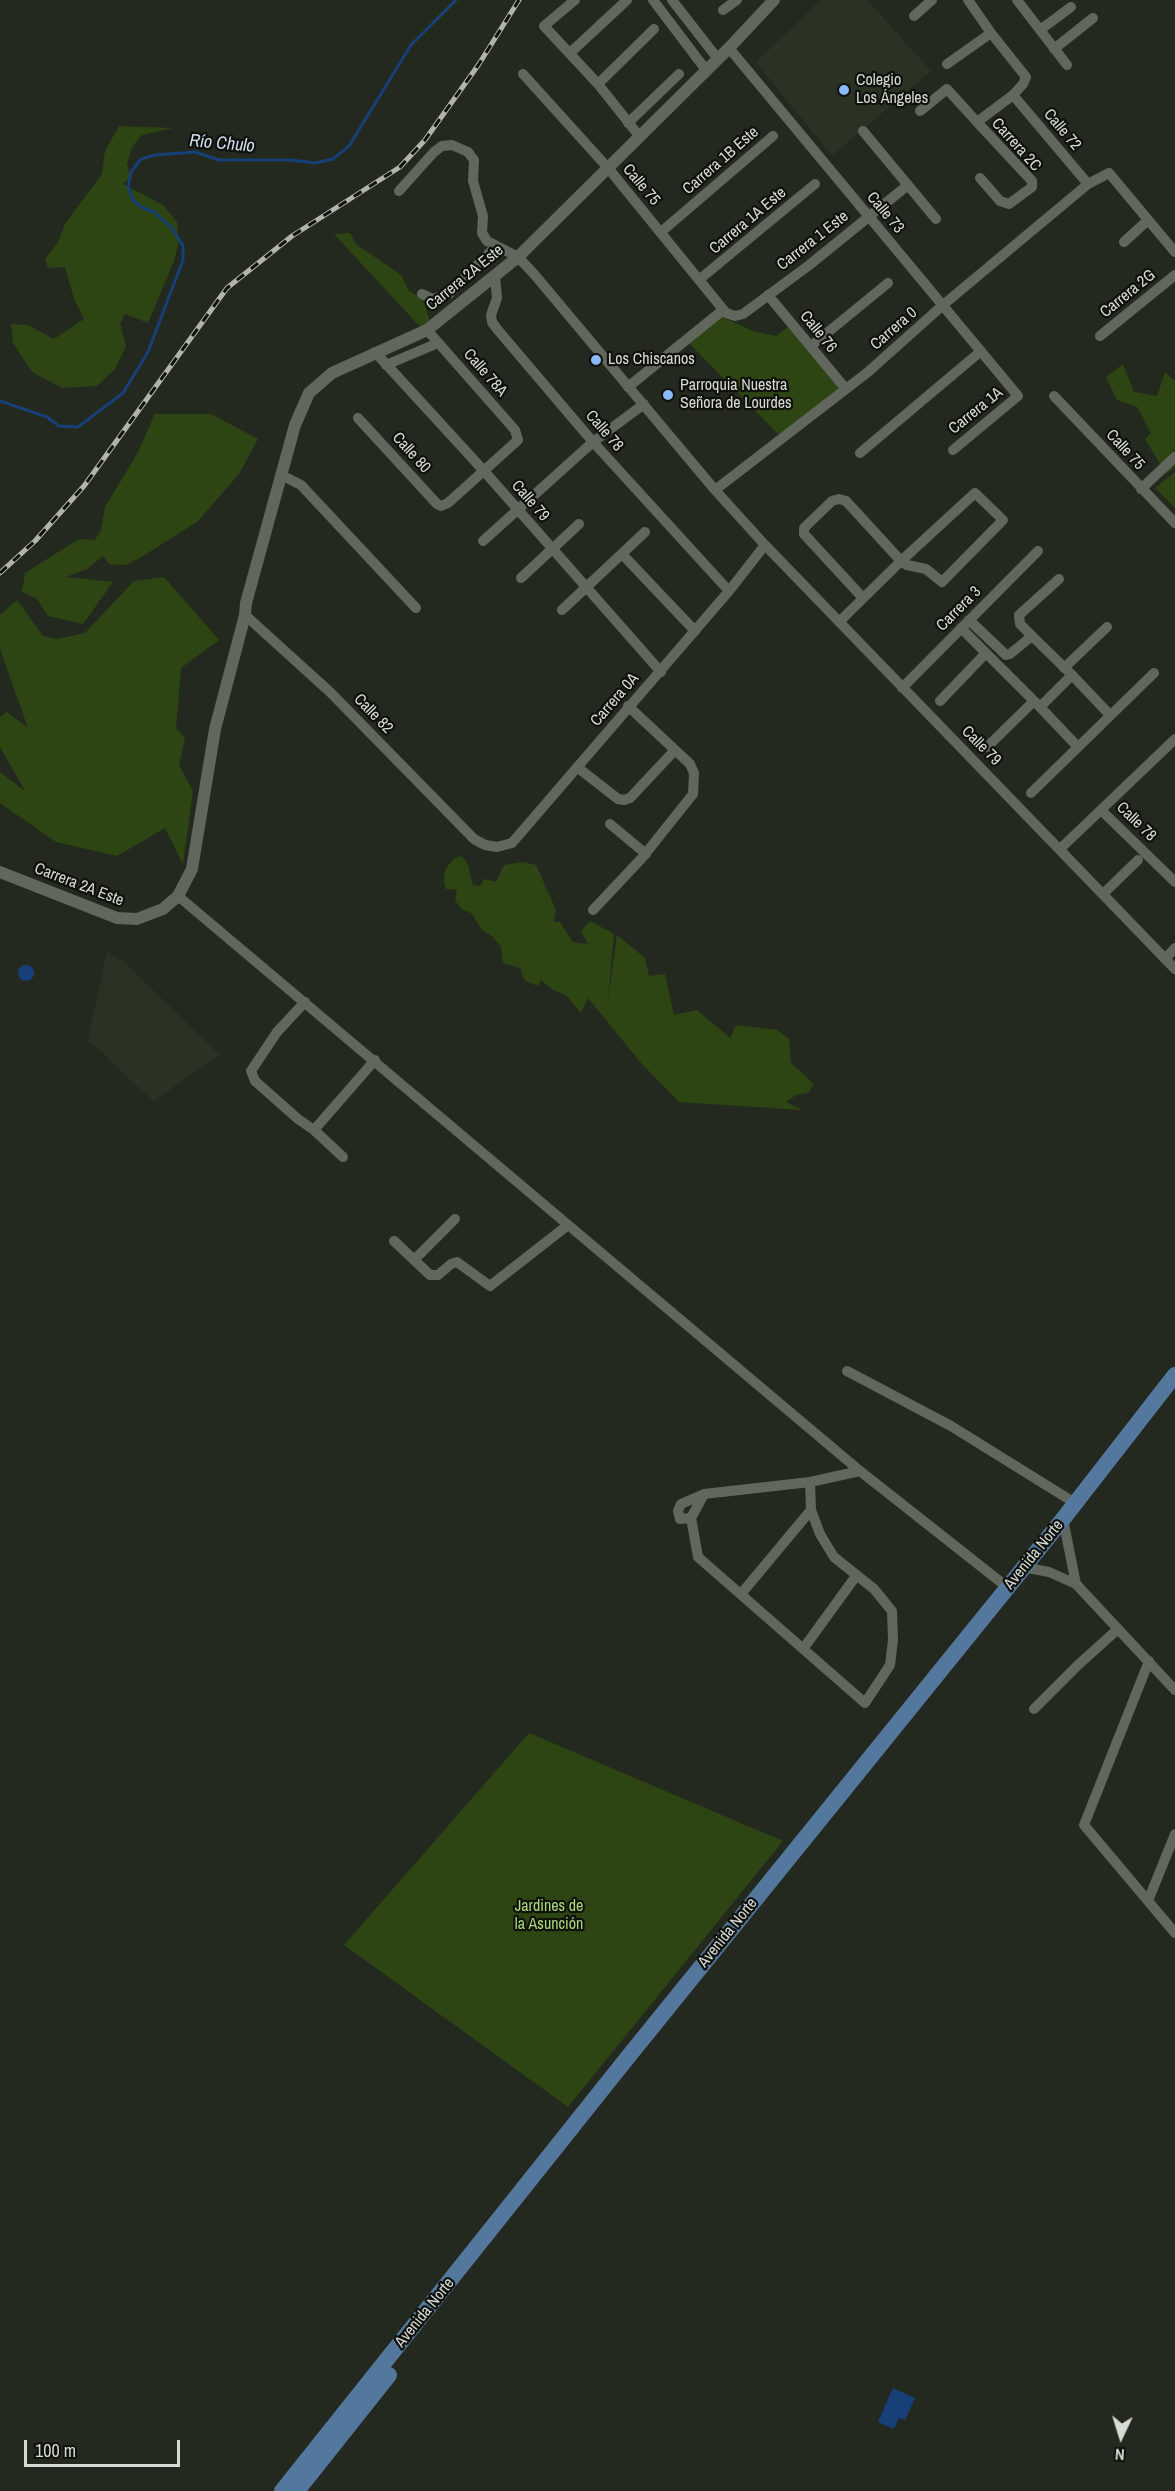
<!DOCTYPE html>
<html>
<head>
<meta charset="utf-8">
<style>
	body { margin:0 }
	#map { position:relative; width:1175px; height:2491px; overflow:hidden; background:#24291f; font-family:"Archivo Narrow",sans-serif }
	canvas { display:block }
	.north { position:absolute; left:1091px; top:2407px; width:60px; height:60px; -webkit-text-stroke:4px #0f110d; paint-order:stroke; rotate:184deg; font-size:16px; font-weight:700; line-height:24px; text-align:center; color:#d8dbd5 }
	.north::after { content:''; display:block; margin:auto; width:21px; height:27px; background:#d8dbd5; clip-path:polygon(50% 0,100% 100%,50% 72%,0 100%) }
	.scale { position:absolute; left:24px; top:2440px; width:156px; height:27px; box-sizing:border-box; border:3px solid #d8dbd5; border-top:0; padding-left:8px; font-size:18px; line-height:21px; white-space:nowrap; color:#d8dbd5; -webkit-text-stroke:4px #0f110d; paint-order:stroke }
</style>
</head>
<body>
<div id="map">
<canvas width="1175" height="2491"></canvas>
<div class="north">N</div>
<div class="scale">100 m</div>
</div>
<script>
const context = document.querySelector('canvas').getContext('2d');
context.lineJoin = 'round';
function fillPath(path, color) { context.fillStyle = color; context.fill(path, 'evenodd'); }
const toPath = rows => new Path2D(rows.map(r => 'M' + r).join(''));
function trace(path, color, width, dash) { context.strokeStyle = color; context.lineWidth = width; context.lineCap = dash ? 'butt' : 'round'; context.setLineDash(dash || []); context.stroke(path); }
function drawText(font, color, halo, rows, align = 'center') {
  context.font = font + ' "Archivo Narrow",sans-serif'; context.lineWidth = 4.5; context.setLineDash([]); context.textBaseline = 'middle'; context.strokeStyle = halo; context.fillStyle = color; for (const [text, x, y, turn = 0] of rows) {
    context.save(); context.translate(x, y); context.rotate((+turn || 0) * Math.PI / 180); context.textAlign = isNaN(turn) ? turn : align; if (halo) context.strokeText(text, 0, 0); context.fillText(text, 0, 0); context.restore();
  }
}
fillPath(toPath([
	[821,0,867,0,931,71,832,156,756,62],
	[107,952,124,962,220,1055,153,1101,88,1040]
]), '#2a3323');
fillPath(toPath([
	[119,126,173,128,142,135,132,147,127,164,131,177,123,184,163,205,177,222,179,241,174,261,148,323,125,314,120,324,126,346,115,369,97,386,62,388,32,372,13,343,11,324,28,325,54,339,84,319,74,299,65,267,48,268,45,259,58,242,65,224,102,174,105,151],
	[350,233,356,244,401,275,409,291,423,299,431,325,424,331,334,234],
	[720,316,753,331,776,336,788,327,839,388,780,436,689,343],
	[1123,364,1134,392,1157,396,1165,372,1175,381,1175,467,1166,474,1145,439,1151,433,1137,407,1117,400,1106,377],
	[155,414,211,414,258,439,239,474,197,522,138,559,125,565,109,564,103,556,87,569,66,577,113,582,83,624,48,616,37,599,22,592,25,573,79,539,95,540,101,530,105,507,137,454],
	[1175,472,1175,508,1155,488],
	[164,577,219,640,181,668,176,728,185,738,179,765,193,791,183,864,165,828,117,856,56,842,0,803,0,772,25,791,0,747,0,717,7,712,28,728,0,649,0,615,17,600,43,636,58,639,85,633,134,581],
	[462,856,468,865,473,885,480,886,484,879,496,882,504,865,523,862,536,865,556,910,554,922,560,922,573,942,588,944,581,931,590,921,614,934,608,1001,617,935,645,958,649,976,665,974,674,1015,697,1010,730,1038,736,1025,777,1030,789,1039,791,1063,814,1084,808,1093,796,1095,786,1102,802,1110,679,1102,642,1064,588,998,581,1013,566,995,553,990,541,980,538,986,525,981,520,968,503,963,501,947,492,936,482,930,471,913,461,909,455,900,457,890,446,889,444,882,445,870,453,859],
	[529,1733,783,1841,568,2107,344,1945]
]), '#2d4512');
fillPath(toPath([
	'18 973a8 8 0 1 1 16 0a8 8 0 1 1-16 0Z',
	[893,2388,915,2398,905,2420,899,2418,894,2429,878,2422]
]), '#164077');
trace(toPath([
	[0,401,47,417,59,426,78,427,123,393,148,352,183,260,183,246,172,228,154,212,141,207,133,200,128,187,131,172,141,159,155,155,195,152,219,160,291,160,315,163,333,159,349,146,411,45,456,0]
]), '#164077', 3);
trace(toPath([
	[575,0,544,26,598,84,640,137],
	[653,0,706,70],
	[672,0,718,59],
	[968,0,991,33,1026,77,1023,84,1013,95,977,122,1032,181,1032,187,1009,204,1000,201,980,178],
	[1017,0,1067,65],
	[723,10,737,0],
	[914,16,932,0],
	[1040,30,1071,7],
	[729,48,1018,396,953,450],
	[1054,49,1093,18],
	[570,53,627,0],
	[947,64,991,33],
	[523,74,608,168,726,313,735,316,743,314,808,266,908,185],
	[598,84,654,29],
	[1013,95,1088,184],
	[920,111,947,89,977,122],
	[628,123,679,74],
	[863,131,936,219],
	[399,191,434,152,442,146,452,145,468,152,474,160,473,181,483,216,482,233,487,241,518,257,534,274,715,490,765,545,1175,969],
	[661,232,773,136],
	[1124,242,1148,220],
	[495,276,497,298,491,315,492,322,497,329,593,442,729,591],
	[700,279,815,184],
	[422,294,433,299,449,294,496,246],
	[768,295,845,388],
	[1100,336,1175,275],
	[811,346,888,283],
	[375,352,484,471,661,672],
	[386,365,438,343],
	[628,387,723,310],
	[1054,396,1175,523],
	[358,418,437,504,441,506,448,503,518,440,515,430,427,330],
	[860,453,981,351],
	[281,475,301,485,416,608],
	[1141,489,1175,457],
	[715,490,868,372,943,305,1088,184,1109,173,1175,252],
	[483,541,593,442,644,404],
	[622,554,695,631],
	[521,578,579,524],
	[562,610,645,532],
	[245,615,330,692,474,839,485,845,497,847,512,843,729,591,765,545],
	[839,622,901,561,975,493,1003,520,942,582,926,569,907,565,901,561,846,501,839,499,832,501,804,528,804,534,863,598],
	[961,628,1040,707,1072,675,1032,636,1010,654,1006,655,969,620],
	[1032,636,1020,624,1019,615,1059,579],
	[1064,668,1107,627],
	[1072,675,1110,715],
	[902,688,1038,551],
	[940,701,986,653],
	[1040,707,1078,747],
	[987,747,1034,701],
	[577,767,618,799,624,800,630,798,675,750],
	[1031,793,1154,673],
	[1101,810,1175,882],
	[610,824,646,854],
	[1060,849,1175,739],
	[1103,894,1138,860],
	[178,896,860,1471,1007,1587],
	[593,910,642,858,693,794,694,773,690,764,628,706],
	[1165,959,1175,948],
	[305,1002,277,1032,251,1071,255,1081,298,1119,314,1130,343,1157],
	[314,1130,375,1060],
	[394,1241,430,1275,438,1275,451,1264,457,1262,490,1286,568,1225],
	[414,1260,455,1219],
	[847,1371,951,1426,1075,1503],
	[704,1494,691,1518,680,1519,678,1511,681,1504,704,1494,810,1482,860,1471],
	[691,1518,698,1557,865,1703,890,1665,893,1640,892,1611,874,1589,834,1557,820,1534,811,1510,810,1482],
	[1063,1519,1076,1584],
	[1023,1567,1049,1572,1076,1584,1175,1690],
	[741,1594,811,1510],
	[803,1649,856,1576],
	[1149,1661,1084,1825,1175,1933],
	[1034,1709,1078,1665,1118,1629],
	[1148,1901,1175,1834]
]), '#61675c', 10);
trace(toPath([
	[0,872,117,918,137,919,163,909,178,896,192,869,215,729,245,615,246,603,295,425,309,393,332,373,427,330,518,257,729,48,774,0]
]), '#61675c', 12);
trace(toPath([
	[282,2491,624,2062,1063,1519,1175,1375],
	[297,2491,389,2375]
]), '#54779e', 16);
const rail = toPath([
	[0,573,35,541,84,486,227,288,292,236,400,167,425,140,479,64,519,0]
]);
trace(rail, '#b1b4ad', 5);
trace(rail, '#0f110d', 3, [9]);
for (const [x, y, r, color] of [
	[844,90,6,"#8abafc"],
	[596,360,6,"#8abafc"],
	[668,395,6,"#8abafc"]
]) { const dot = new Path2D(); dot.arc(x, y, r, 0, 2 * Math.PI); context.fillStyle = color; context.fill(dot); trace(dot, '#0f110d', 2); }
drawText('16px', '#d8dbd5', '#0f110d', [
	["Colegio",856,81],
	["Los Ángeles",856,99],
	["Los Chiscanos",608,360],
	["Parroquia Nuestra",680,386],
	["Señora de Lourdes",680,404]
], 'left');
drawText('16px', '#d8dbd5', '#0f110d', [
	["Calle 72",1062,130,50],
	["Carrera 2C",1016,145,48],
	["Carrera 1B Este",721,161,-41],
	["Calle 75",641,185,50],
	["Calle 73",885,213,50],
	["Carrera 1A Este",748,221,-40],
	["Carrera 1 Este",813,241,-38],
	["Carrera 2A Este",465,278,-39],
	["Carrera 2G",1128,294,-39],
	["Carrera 0",894,329,-41],
	["Calle 76",818,332,51],
	["Calle 78A",485,373,49],
	["Carrera 1A",976,411,-39],
	["Calle 78",604,431,49],
	["Calle 75",1125,450,47],
	["Calle 80",411,453,48],
	["Calle 79",530,501,49],
	["Carrera 3",959,609,-45],
	["Carrera 0A",615,700,-49],
	["Calle 82",373,714,46],
	["Calle 79",981,746,45],
	["Calle 78",1136,822,44],
	["Carrera 2A Este",79,885,21],
	["Avenida Norte",1034,1555,-51],
	["Avenida Norte",728,1933,-51],
	["Avenida Norte",425,2313,-51]
]);
drawText('16px', '#a8d97a', '#0f110d', [
	["Jardines de",549,1907],
	["la Asunción",549,1925]
]);
drawText('italic 18px', '#d2dff0', '#0f110d', [
	["Río Chulo",222,144,5]
]);
</script>
</body>
</html>
